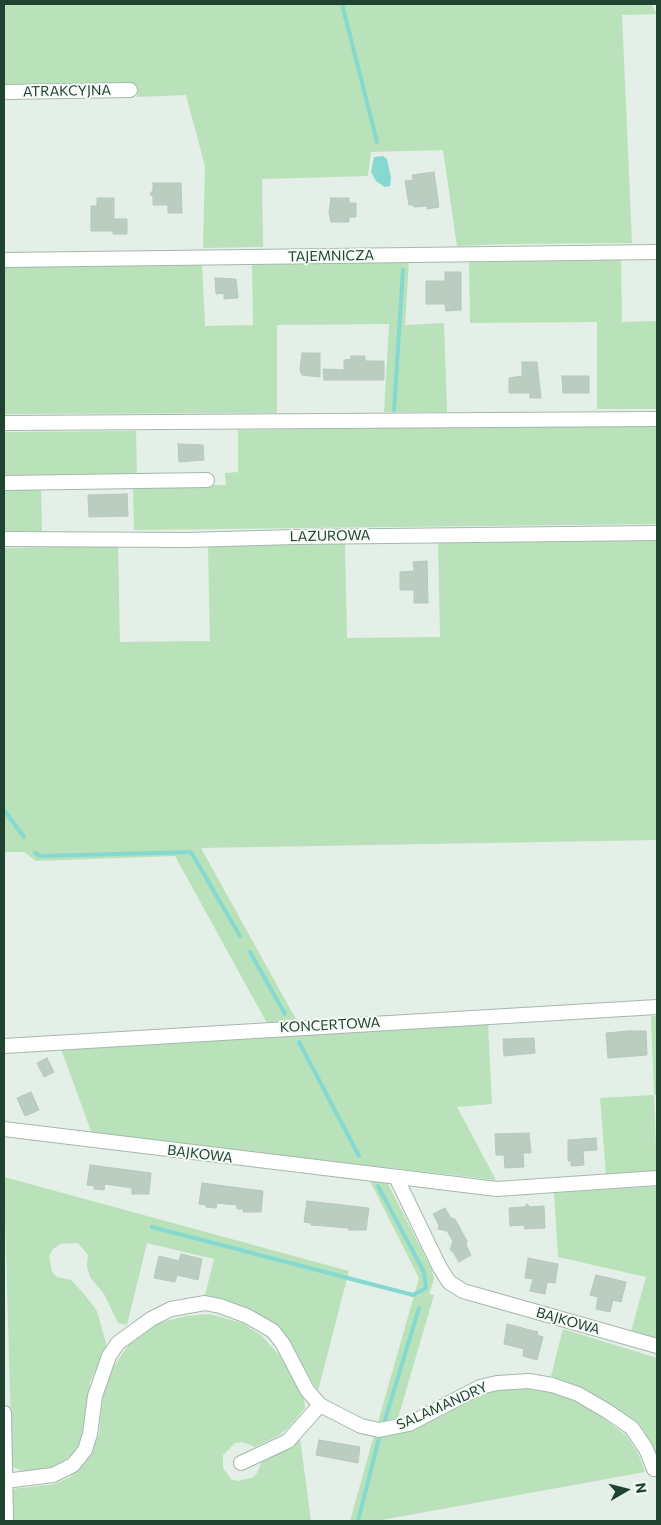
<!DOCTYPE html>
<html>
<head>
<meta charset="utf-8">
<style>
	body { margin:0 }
	#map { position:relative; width:661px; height:1525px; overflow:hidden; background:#e3efe7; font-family:Commissioner,sans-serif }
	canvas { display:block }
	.frame { position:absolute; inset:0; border:5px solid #204331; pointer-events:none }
	.north { position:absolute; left:601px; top:1465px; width:50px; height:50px; -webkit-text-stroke:4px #f5faf6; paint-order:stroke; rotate:82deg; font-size:14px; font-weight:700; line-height:20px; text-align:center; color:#204331 }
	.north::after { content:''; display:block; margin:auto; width:18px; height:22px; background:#204331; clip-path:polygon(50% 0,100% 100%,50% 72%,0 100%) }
</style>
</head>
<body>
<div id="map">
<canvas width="661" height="1525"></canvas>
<div class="frame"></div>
<div class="north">N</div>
</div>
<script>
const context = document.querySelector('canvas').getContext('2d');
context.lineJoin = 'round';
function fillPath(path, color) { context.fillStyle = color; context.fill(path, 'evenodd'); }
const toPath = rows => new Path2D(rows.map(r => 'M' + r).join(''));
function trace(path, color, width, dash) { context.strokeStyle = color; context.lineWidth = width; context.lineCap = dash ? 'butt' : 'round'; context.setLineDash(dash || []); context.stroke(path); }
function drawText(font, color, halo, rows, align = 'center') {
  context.font = font + ' Commissioner,sans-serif'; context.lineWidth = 4; context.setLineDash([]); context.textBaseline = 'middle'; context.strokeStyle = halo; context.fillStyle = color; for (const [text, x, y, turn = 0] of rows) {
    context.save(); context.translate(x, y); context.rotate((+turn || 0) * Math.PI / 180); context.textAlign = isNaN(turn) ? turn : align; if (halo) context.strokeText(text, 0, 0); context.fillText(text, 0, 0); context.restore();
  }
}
fillPath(toPath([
	[4,4,651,4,657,14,622,15,632,243,505,244,457,246,443,150,371,152,368,176,262,179,263,247,203,248,205,166,186,95,137,97,138,86,4,88],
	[469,260,621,260,622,322,657,321,657,409,597,409,597,322,470,323],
	[409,261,405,325,444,323,447,412,384,412,389,324,277,325,277,413,4,414,4,267,202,264,205,326,253,325,252,263],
	[551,425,657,426,657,524,134,530,133,486,226,485,225,473,238,472,238,430],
	[136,431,137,474,4,476,4,432],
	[4,486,41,486,42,531,4,531],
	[657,540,657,840,201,848,298,1023,268,1025,175,856,36,861,24,852,4,852,4,548,118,546,120,642,210,641,208,545,345,544,347,638,440,637,438,542],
	[651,1016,657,1016,657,1094,654,1095,657,1171,606,1175,600,1098,654,1095],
	[488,1023,492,1104,457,1107,496,1180,92,1134,61,1049],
	[4,1177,349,1271,318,1391,283,1334,267,1320,241,1306,204,1299,214,1259,147,1243,127,1325,118,1323,104,1294,90,1277,87,1266,88,1255,78,1243,61,1244,53,1249,49,1256,52,1272,57,1277,71,1280,85,1295,97,1311,107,1347,90,1382,84,1427,79,1444,72,1455,54,1467,42,1472,26,1472,12,1467],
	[386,1180,432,1270,434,1279,429,1294,434,1295,398,1418,378,1422,419,1278,370,1181],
	[657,1186,657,1340,631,1332,646,1277,558,1257,554,1193],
	[209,1314,242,1323,262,1336,281,1357,304,1397,305,1408,288,1428,278,1436,255,1447,242,1442,235,1443,223,1455,223,1468,231,1479,237,1481,252,1478,257,1473,262,1461,289,1448,300,1438,311,1521,13,1521,12,1489,55,1484,70,1477,88,1459,99,1434,101,1407,108,1374,130,1343,158,1323,186,1316],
	[563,1329,657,1358,657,1459,644,1431,637,1423,585,1389,551,1376],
	[518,1387,545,1390,575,1400,603,1418,626,1435,638,1453,645,1472,376,1521,350,1521,374,1435,393,1435,415,1430,476,1393]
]), '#bae2ba');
fillPath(toPath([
	[383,156,387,159,391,178,390,186,385,187,376,181,371,172,374,157]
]), '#85d9d1');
trace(toPath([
	[342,4,377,142],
	[394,410,403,270],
	[4,810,24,837],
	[35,853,40,856,191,852,240,936],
	[250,952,285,1014],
	[299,1042,359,1156],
	[152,1227,413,1295,426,1288,424,1272,378,1186],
	[384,1423,419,1308],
	[358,1521,380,1434]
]), '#85d9d1', 4);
const building = toPath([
	[434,172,439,207,427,209,427,206,414,207,413,205,409,205,405,181,413,180,412,175,434,172],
	[153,183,181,183,182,213,168,213,168,205,153,205,153,197,150,194,153,190,153,183],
	[97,198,114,198,114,219,127,219,127,234,113,234,113,231,91,231,91,206,97,206,97,198],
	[331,198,349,198,349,203,356,203,356,217,349,217,349,222,331,222,329,213,331,198],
	[445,272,461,272,461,310,446,311,445,304,426,304,426,281,445,281,445,272],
	[215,278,236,279,238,298,224,299,224,293,216,294,215,278],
	[302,353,320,353,320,377,302,375,300,370,302,353],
	[351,356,365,356,365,361,384,361,384,380,324,380,323,369,344,370,344,360,351,359,351,356],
	[522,362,537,362,541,398,530,398,530,393,509,393,509,378,522,376,522,362],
	[562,376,589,376,589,393,563,393,562,376],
	[178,444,203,445,204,460,179,462,178,444],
	[127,494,128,516,89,517,88,495,127,494],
	[427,561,428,603,414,603,414,590,400,590,400,572,414,571,413,562,427,561],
	[630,1031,646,1031,647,1055,608,1058,606,1033,630,1031],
	[534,1038,535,1053,504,1056,503,1039,534,1038],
	[47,1058,54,1072,44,1077,37,1063,47,1058],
	[31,1092,39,1110,25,1116,17,1098,31,1092],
	[529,1133,531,1153,523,1153,524,1167,505,1168,504,1155,496,1155,495,1134,529,1133],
	[596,1138,597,1150,583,1151,584,1165,571,1166,571,1161,568,1161,568,1140,596,1138],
	[90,1165,151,1173,149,1194,132,1194,132,1188,105,1184,104,1190,94,1189,94,1186,87,1185,90,1165],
	[202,1183,263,1191,261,1212,243,1212,244,1209,237,1209,237,1205,217,1203,216,1208,206,1207,206,1205,199,1204,202,1183],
	[307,1201,369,1208,366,1230,348,1230,349,1228,311,1225,311,1223,304,1222,307,1201],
	[527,1204,530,1207,544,1206,545,1228,525,1229,524,1225,510,1226,509,1208,524,1207,527,1204],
	[445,1208,451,1218,455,1219,467,1241,466,1245,471,1255,459,1262,453,1252,450,1250,453,1241,447,1231,438,1229,439,1225,433,1214,445,1208],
	[181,1254,202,1259,198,1280,177,1275,175,1282,154,1278,159,1256,179,1261,181,1254],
	[528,1258,558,1264,555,1283,547,1282,545,1294,530,1291,533,1279,525,1278,528,1258],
	[596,1275,626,1282,621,1302,613,1300,610,1312,596,1309,598,1297,590,1295,596,1275],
	[507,1324,538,1332,537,1335,543,1337,537,1360,523,1356,524,1349,504,1344,507,1324],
	[319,1440,360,1447,358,1463,316,1455,319,1440]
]);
fillPath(building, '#bbcdc1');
trace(building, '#b5c9bb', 1);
const minor = toPath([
	[4,92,130,90],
	[4,260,657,252],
	[4,423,657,419],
	[4,483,207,480],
	[4,539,187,540,295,537,657,533],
	[4,1046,657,1007],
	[4,1129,497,1189,657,1178],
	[396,1177,439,1266,449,1282,463,1291,657,1346],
	[4,1413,6,1521],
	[241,1463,288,1441,320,1405],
	[5,1481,53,1475,73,1465,85,1450,90,1434,95,1396,109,1356,118,1343,151,1319,171,1309,205,1303,220,1306,247,1316,273,1331,283,1344,307,1390,320,1405,361,1426,379,1430,409,1424,480,1387,497,1383,529,1381,552,1385,578,1394,607,1411,632,1428,646,1449,654,1469]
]);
trace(minor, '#a5b8ad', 16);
trace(minor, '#fff', 14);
drawText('14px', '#204331', '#f5faf6', [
	["ATRAKCYJNA",67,91,-1],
	["TAJEMNICZA",331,256,-1],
	["LAZUROWA",330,536,-1],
	["KONCERTOWA",330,1025,-3],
	["BAJKOWA",200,1154,7],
	["BAJKOWA",568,1321,16],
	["SALAMANDRY",442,1406,-24]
]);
</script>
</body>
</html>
